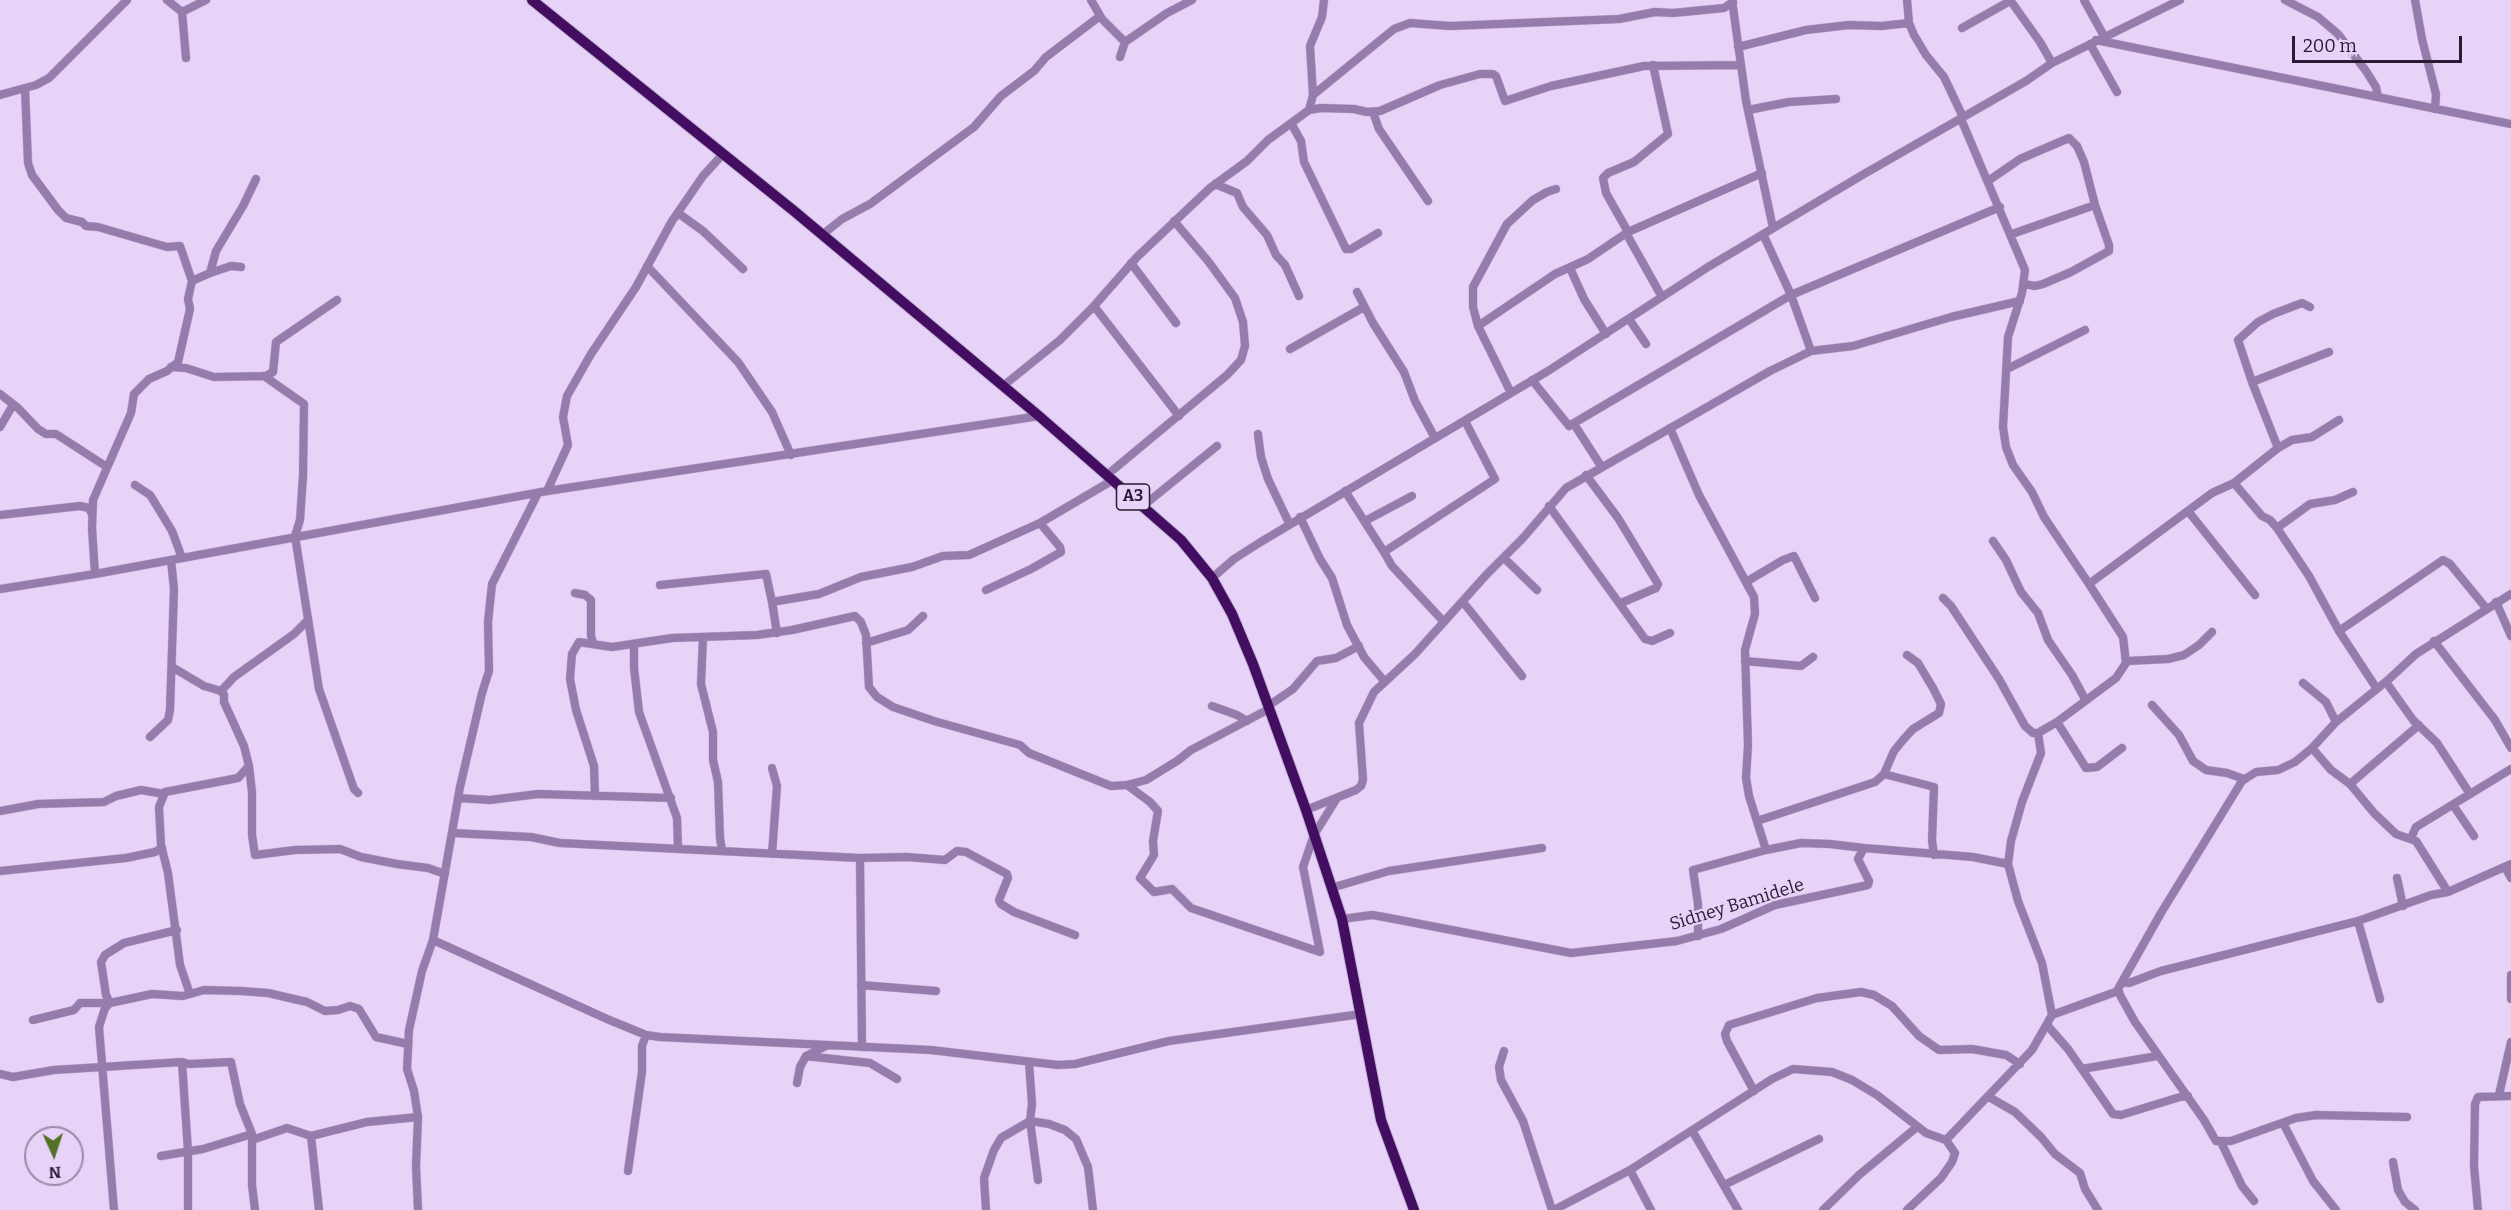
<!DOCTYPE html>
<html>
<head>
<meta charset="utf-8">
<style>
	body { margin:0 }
	#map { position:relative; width:2511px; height:1210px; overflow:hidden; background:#e6d3f7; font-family:Bitter,serif }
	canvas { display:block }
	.north { position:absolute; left:24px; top:1126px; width:60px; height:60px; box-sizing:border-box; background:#e6d3f7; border:2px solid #9a8aa8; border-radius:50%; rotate:177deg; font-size:16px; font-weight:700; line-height:24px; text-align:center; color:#291c32 }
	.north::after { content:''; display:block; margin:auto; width:21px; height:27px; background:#537228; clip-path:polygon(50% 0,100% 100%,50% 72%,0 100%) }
	.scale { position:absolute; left:2292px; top:36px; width:170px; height:27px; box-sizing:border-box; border:3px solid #291c32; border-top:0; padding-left:8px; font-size:18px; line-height:21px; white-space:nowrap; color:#291c32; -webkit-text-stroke:4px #e6d3f7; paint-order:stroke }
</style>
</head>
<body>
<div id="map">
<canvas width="2511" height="1210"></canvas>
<div class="north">N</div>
<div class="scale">200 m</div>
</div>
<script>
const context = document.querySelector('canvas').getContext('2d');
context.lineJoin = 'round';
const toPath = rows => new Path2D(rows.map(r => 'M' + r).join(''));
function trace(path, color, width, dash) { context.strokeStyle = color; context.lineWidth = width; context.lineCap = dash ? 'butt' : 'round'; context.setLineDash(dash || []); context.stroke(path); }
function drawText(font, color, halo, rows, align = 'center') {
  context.font = font + ' Bitter,serif'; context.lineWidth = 4.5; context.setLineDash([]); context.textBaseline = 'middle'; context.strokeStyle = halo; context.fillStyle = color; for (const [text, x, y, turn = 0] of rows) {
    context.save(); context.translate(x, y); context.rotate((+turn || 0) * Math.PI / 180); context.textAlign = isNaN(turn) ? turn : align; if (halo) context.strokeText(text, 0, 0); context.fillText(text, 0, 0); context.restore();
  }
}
const minor = toPath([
	[167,0,182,12,206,0],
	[1091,0,1102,19,1125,42],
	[1732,0,1746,101,1773,228],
	[1907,0,1909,23,1914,35,1926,55,1944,77,1963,117],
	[2010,0,2040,42,2052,63],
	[2084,0,2104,36],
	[2285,0,2318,17,2338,34,2366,71,2376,87,2378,97],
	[2415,0,2422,39,2436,94,2435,109],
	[182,12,186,58],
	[1962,28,2010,1],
	[2096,40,2511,124],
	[2090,44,2117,92],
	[1738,47,1806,30,1849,25,1881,26,1909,23],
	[1120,57,1125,42,1167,13,1192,0],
	[25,88,28,163,32,175,58,210,66,218,82,222,86,226,98,227,167,247,180,246,192,281,188,299,190,309,178,362,167,371,149,379,134,394,131,413,93,500,92,528,95,574],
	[0,95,36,85,49,78,127,0],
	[1313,95,1394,29,1410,23,1450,26,1619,19,1655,12,1673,13,1724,8,1733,2],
	[1309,110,1313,95,1310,46,1322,17,1324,0],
	[1748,110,1789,102,1836,99],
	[1373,112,1379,129,1428,201],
	[1961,119,2025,270,2022,293,2008,337,2003,427,2006,447,2013,465,2032,492,2044,517,2089,584,2212,493,2234,483,2278,448,2252,382,2238,340,2258,322,2273,314,2302,303,2310,307],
	[1291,123,1301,141,1304,162,1346,249,1351,249,1378,233],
	[1988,181,2020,159,2069,138,2077,146,2084,162,2095,205,2109,245,2109,251,2071,272,2043,284,2035,286,2024,284],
	[1215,184,1237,193,1243,207,1267,235,1276,255,1285,265,1299,296],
	[678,213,703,231,743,269],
	[1628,232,1606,193,1603,178,1608,173,1634,162,1668,134,1653,65],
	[1626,233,1662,297],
	[1763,234,1791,295,1811,351],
	[2012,234,2095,205],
	[822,235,842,219,870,204,974,127,1001,96,1034,71,1046,57,1100,16],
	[1131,263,1176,323],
	[647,266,738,362,772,412,791,455],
	[1570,268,1584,299,1606,334],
	[210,273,231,266,241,267],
	[192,281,210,273,216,251,243,206,256,179],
	[1357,292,1373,323,1404,372,1415,401,1435,438],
	[1094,306,1179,416],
	[1629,319,1646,344],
	[1478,326,1555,274,1588,259,1628,232,1762,173],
	[1290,349,1364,307],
	[171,367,186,368,214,377,266,376,273,372,276,342,337,300],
	[2007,369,2085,330],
	[264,376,304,404,303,476,300,520,295,536,319,689,354,789,358,793],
	[1532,380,1569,426,1791,295,2000,207],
	[2252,382,2329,352],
	[1003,386,1060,340,1094,306,1137,257,1210,188,1247,161,1268,140,1309,110,1321,108,1354,109,1367,112,1380,111,1440,85,1480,74,1493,74,1496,76,1505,101,1551,86,1644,66,1740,65],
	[1511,393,1478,326,1473,307,1473,287,1507,224,1533,200,1547,192,1556,189],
	[0,394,18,408,38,429,46,434,56,434,107,467],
	[1574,424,1601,466],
	[0,427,13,405],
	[1670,428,1699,495,1754,597,1755,614,1745,650,1748,745,1746,778,1749,796,1766,850,1801,843,1830,844,1864,848],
	[1258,434,1261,457,1268,479,1289,523],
	[2278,448,2292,440,2312,437,2339,420],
	[1107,475,1227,375,1241,360,1245,346,1243,322,1235,298,1208,261,1174,221],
	[1586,475,1618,518,1658,584,1656,588,1621,603],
	[2234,483,2262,516,2270,520,2277,528,2310,504,2335,500,2353,492],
	[135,485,150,495,155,503,172,531,182,558],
	[547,491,568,445,563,417,567,396,591,354,636,287,672,221,703,176,723,154],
	[1345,491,1384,552,1495,479,1465,421],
	[1143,506,1217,446],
	[1549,506,1645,639,1652,641,1670,633],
	[2188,511,2255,595],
	[0,515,80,506,89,508,92,514],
	[1300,517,1320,559,1332,578,1347,625,1364,657,1385,682],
	[1365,521,1412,496],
	[2277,528,2309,576,2339,631,2377,689],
	[1993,541,2006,560,2021,592,2038,613,2048,640,2072,675,2085,699],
	[1384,552,1392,566,1444,622],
	[1504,558,1537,590],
	[1212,578,1234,559,1259,543,1548,371,1708,267,1864,174,2026,81,2052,63,2180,0],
	[1746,582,1783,560,1794,556,1815,598],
	[660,585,766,574,772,602],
	[0,589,95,574,547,491,1039,416],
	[986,590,1031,569,1061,552,1060,547,1040,523],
	[575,593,585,595,591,600,591,636,593,643],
	[1943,598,1951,606,1999,679,2025,726,2033,733,2038,733],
	[1463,602,1522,676],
	[2496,602,2511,636],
	[2339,631,2443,560,2450,564,2486,608],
	[777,633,772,602,819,594,861,577,912,567,943,556,969,555,1040,523,1113,480],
	[703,638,701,684,713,732,713,760,718,782,720,838,722,850],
	[2434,641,2495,720,2511,748],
	[866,643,908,630,923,616],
	[634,644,634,668,639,712,677,818,678,848],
	[1745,661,1801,666,1813,657],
	[2127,661,2168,659,2184,655,2199,645,2212,632],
	[172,667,204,686,221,691,224,695,224,702,244,746,249,766,252,792,252,835,255,855,295,850,340,849,361,857,397,864,428,868,445,874],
	[2386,682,2413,720,2437,743,2470,794],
	[2303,683,2326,702,2336,722],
	[221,691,234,677,294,634,308,620],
	[2152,705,2179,735,2193,761,2206,770,2227,773,2244,779],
	[1212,706,1237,715,1247,721],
	[1268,706,1293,689,1317,661,1336,658,1359,646],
	[2057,722,2086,768,2097,767,2122,748],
	[2038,733,2057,722,2116,678,2126,663,2123,637,2089,584],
	[150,737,168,720,170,710,174,589,171,560],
	[2312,748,2331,770,2350,784,2374,813,2396,834,2416,841,2448,892],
	[772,768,777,786,772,854],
	[1884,774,1934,787,1932,840,1934,855],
	[2350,784,2419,725],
	[1127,785,1150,802,1158,811,1153,841,1154,855,1140,878,1154,892,1172,889,1191,908,1320,952,1303,867,1314,835,1337,798],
	[595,796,594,766,576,710,570,679,572,654,579,642,612,647,672,638,757,635,792,630,855,616,861,622,866,635,869,687,877,697,893,707,934,721,1020,745,1029,753,1111,786,1127,785,1146,780,1177,761,1191,750,1269,709],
	[458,798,490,800,538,794,671,798],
	[2453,805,2474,836],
	[1306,810,1356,790,1361,786,1363,780,1359,723,1374,692,1415,654,1487,574,1523,538,1566,488,1770,371,1811,351,1853,346,1951,317,2020,301],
	[0,811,38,804,104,802,116,796,141,790,164,794],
	[1757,821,1875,782,1884,774,1894,751,1903,740,1913,729,1939,713,1941,704,1933,688,1918,663,1907,655],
	[453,833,531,837,560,843,860,858,862,1047],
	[2411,838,2416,827,2511,769],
	[860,858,907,857,945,860,957,851,966,852,1007,874,1008,878,999,900,1001,904,1014,912,1075,935],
	[2008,864,2011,841,2022,802,2041,753,2038,733],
	[2505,867,2511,878],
	[0,871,126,858,155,852,162,848],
	[2397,878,2403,906],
	[1331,888,1389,871,1542,848],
	[1342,919,1372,915,1384,917,1571,953,1677,941,1721,929,1775,905,1868,885,1869,881,1858,859,1864,848,1973,857,2008,864,2018,901,2042,963,2052,1015,2032,1050,1946,1140,1926,1133,1877,1095,1852,1080,1832,1072,1793,1069,1772,1079,1630,1170,1554,1210],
	[2358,921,2380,999],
	[1698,936,1698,904,1693,870,1766,850],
	[433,940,607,1019,646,1035,660,1037,931,1050,1058,1065,1075,1064,1169,1041,1361,1014],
	[2511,975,2511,999],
	[2122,982,2129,983,2161,971,2358,921,2431,895,2448,892,2511,864],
	[861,985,936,991],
	[190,994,180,965,168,873,161,845,159,807,165,792,238,778,249,766],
	[2052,1015,2118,991],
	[33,1020,74,1010,80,1003,110,1003,152,994,183,996,204,990,241,991,268,993,307,1002,325,1011,338,1010,350,1006,359,1009,376,1037,408,1044],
	[2047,1025,2068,1049,2113,1114,2121,1115,2180,1097,2188,1096],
	[1504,1051,1499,1067,1501,1080,1523,1121,1552,1210],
	[806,1056,870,1063,897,1079],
	[182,1062,188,1151,188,1210],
	[2082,1069,2157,1056],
	[0,1074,13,1077,54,1070,182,1062,189,1064,231,1062,240,1104,252,1134],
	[797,1083,800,1067,806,1056,826,1046],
	[1754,1091,1727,1041,1725,1034,1729,1025,1817,998,1861,992,1874,995,1892,1006,1919,1036,1939,1050,1972,1049,2006,1055,2020,1064],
	[2499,1095,2511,1042],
	[1989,1097,2015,1112,2041,1137,2055,1154,2080,1173,2085,1189,2098,1210],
	[2407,1117,2316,1115,2296,1118,2231,1141,2216,1141,2204,1120,2135,1022,2120,995,2118,989,2161,913,2242,781,2256,772,2278,770,2295,762,2312,748,2336,722,2388,680,2416,654,2511,594],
	[2283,1123,2313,1181,2336,1210],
	[1693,1132,1738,1210],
	[2221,1142,2242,1186,2254,1201],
	[161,1156,203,1149,252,1134,252,1138],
	[2393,1162,2398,1190,2405,1202,2415,1210],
	[1630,1170,1651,1210],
	[628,1171,642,1072,642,1046,646,1035],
	[1038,1180,1030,1121,1049,1124,1065,1130,1076,1139,1088,1167,1093,1210],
	[1724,1185,1819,1139],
	[114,1210,99,1027,105,1008,110,1003,106,995,101,962,105,955,124,943,177,930],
	[255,1210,252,1185,252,1140,287,1128,311,1136],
	[319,1210,311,1136,367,1122,418,1117],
	[418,1210,416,1166,418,1117,414,1091,407,1069,409,1030,422,971,433,940,460,787,482,693,489,671,488,622,492,584,538,493],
	[986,1210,984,1178,994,1150,1001,1138,1030,1121,1032,1104,1029,1062],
	[1823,1210,1859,1175,1917,1127],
	[1907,1210,1941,1178,1952,1162,1955,1153,1946,1140],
	[2478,1210,2474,1166,2475,1104,2478,1097,2511,1096]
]);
const highway = toPath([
	[532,0,794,211,1039,416,1181,540,1212,578,1232,614,1253,664,1306,810,1342,919,1381,1120,1414,1210]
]);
trace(minor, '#c4b2d4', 9);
trace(highway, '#c4b2d4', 12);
trace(minor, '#967cac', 8);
trace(highway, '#430e61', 10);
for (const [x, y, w] of [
	[1133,497,33]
]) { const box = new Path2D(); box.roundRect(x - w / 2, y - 13, w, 26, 4.5); context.fillStyle = '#e6d3f7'; context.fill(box); trace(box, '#291c32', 1.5); }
drawText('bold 16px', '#291c32', null, [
	["A3",1133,497]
]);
drawText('18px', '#291c32', '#e6d3f7', [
	["Sidney Bamidele",1737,905,-17]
]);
</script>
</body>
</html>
